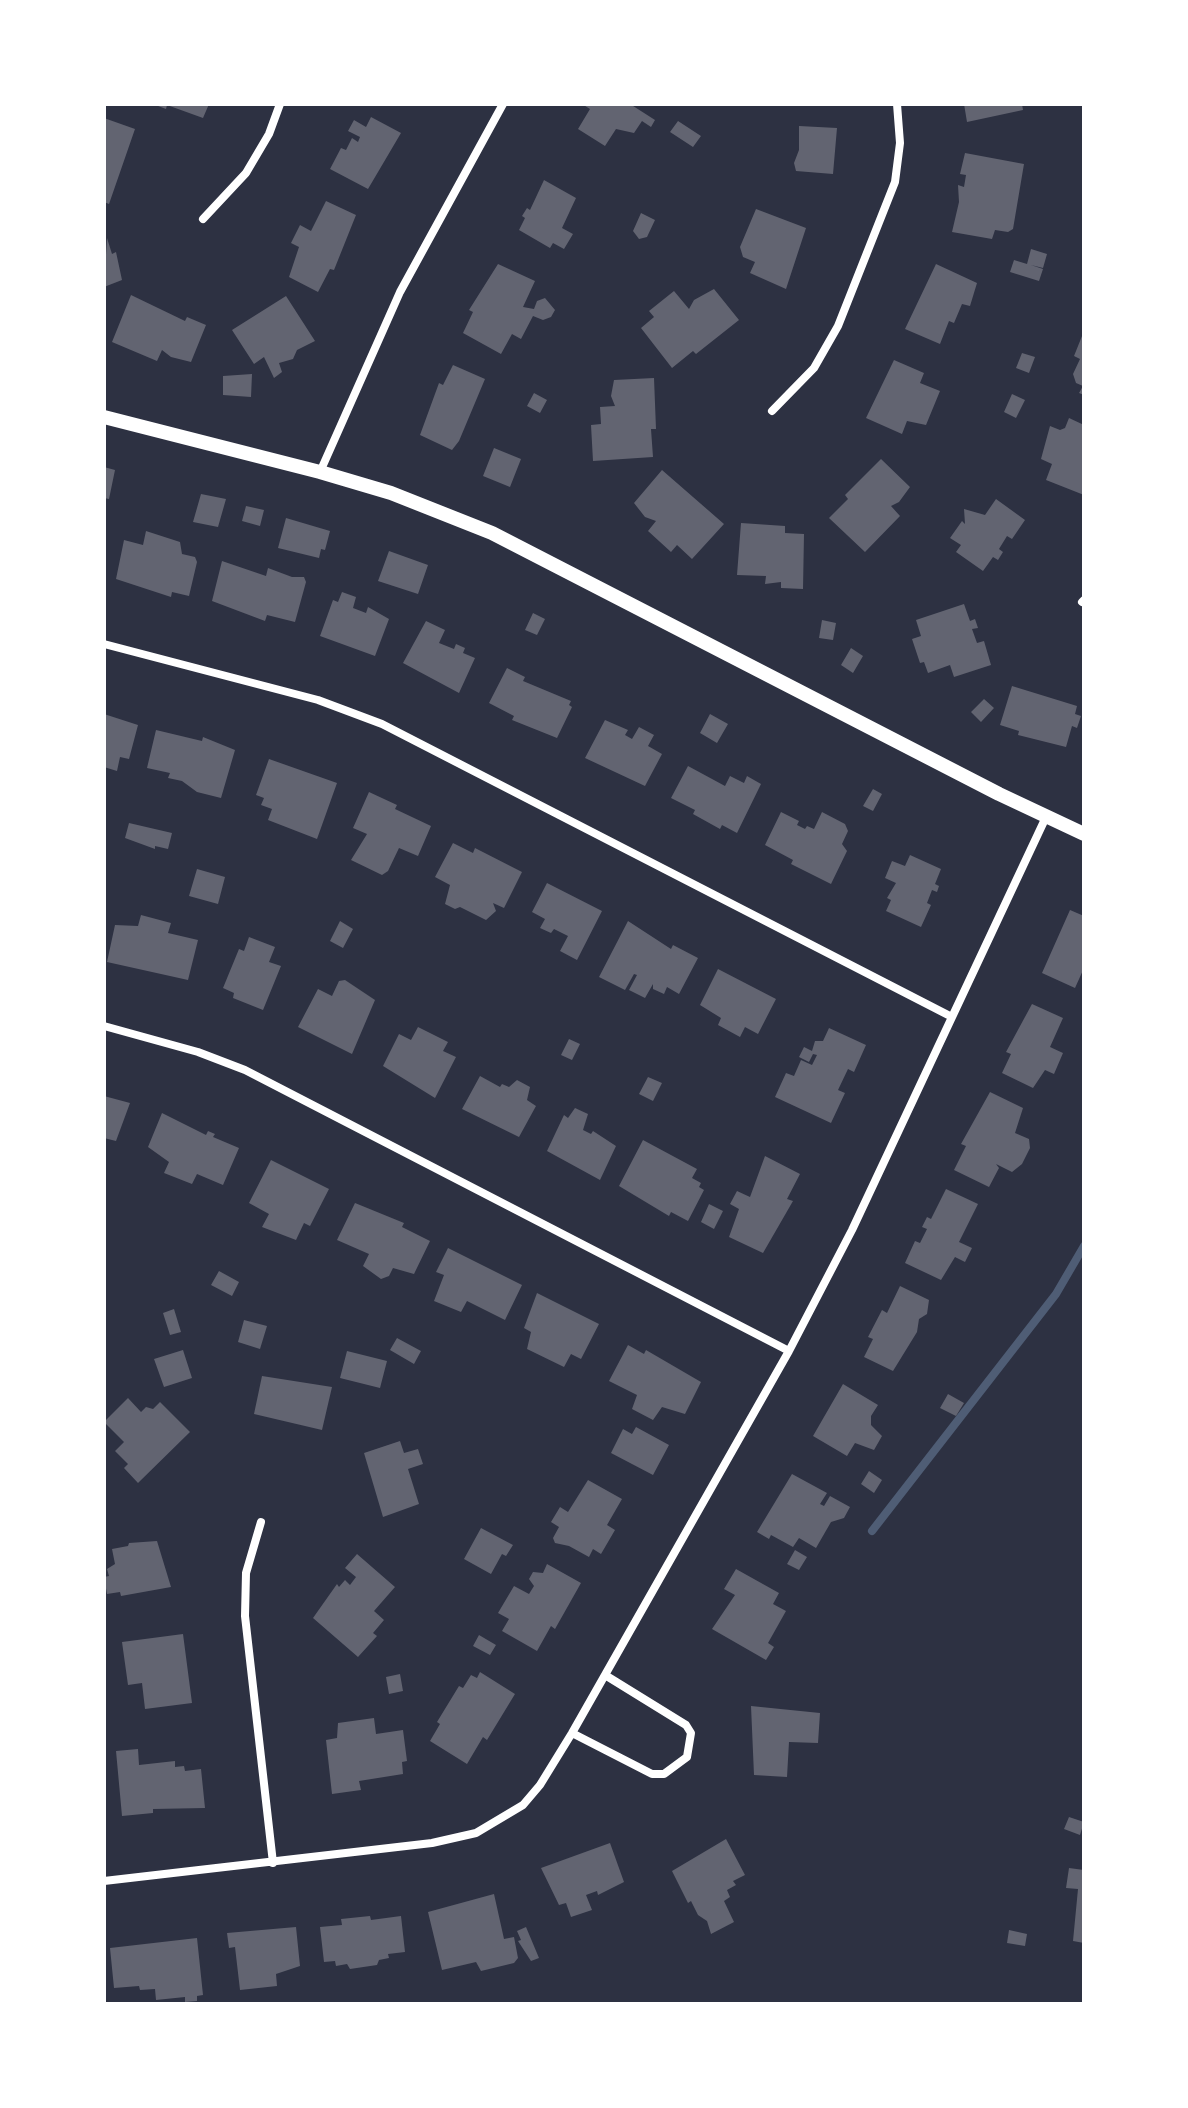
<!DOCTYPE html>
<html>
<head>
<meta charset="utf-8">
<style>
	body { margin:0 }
	#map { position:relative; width:1188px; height:2108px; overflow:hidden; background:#2d3142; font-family:"Varela Round",sans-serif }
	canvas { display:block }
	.frame { position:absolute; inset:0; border:106px solid #fff; pointer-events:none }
</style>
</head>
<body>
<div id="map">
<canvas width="1188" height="2108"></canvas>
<div class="frame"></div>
</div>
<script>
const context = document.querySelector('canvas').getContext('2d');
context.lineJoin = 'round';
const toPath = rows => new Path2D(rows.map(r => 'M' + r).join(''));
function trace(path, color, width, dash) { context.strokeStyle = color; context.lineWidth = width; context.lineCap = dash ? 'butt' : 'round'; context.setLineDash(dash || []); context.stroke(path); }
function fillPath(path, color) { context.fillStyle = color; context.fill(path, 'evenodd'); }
trace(toPath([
	[872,1531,1056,1294,1084,1246]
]), '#4f5d75', 8);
fillPath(toPath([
	[153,104,209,104,203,118,167,105,166,109],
	[582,104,630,104,655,120,651,127,642,121,634,133,616,129,605,146,578,129,590,109],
	[964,104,1022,104,1023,110,967,122],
	[371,117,401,133,368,189,330,169,341,148,346,150,352,138,358,142,360,137,348,131,354,120,366,127],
	[104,118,135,129,109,204,104,202],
	[678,121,701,136,693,147,670,132],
	[799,126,837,128,833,174,796,171,794,163,799,150],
	[965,153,1024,164,1013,229,1008,232,995,230,992,239,952,232,959,202,958,185,964,187,966,175,960,174],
	[544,180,576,198,562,228,573,234,564,249,553,243,550,248,519,230,525,218,522,216,527,208,530,210],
	[326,201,356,215,334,270,330,269,318,292,289,277,299,247,291,243,300,225,311,231],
	[756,209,806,228,786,289,750,273,755,262,743,257,740,247],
	[641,213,655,220,647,237,639,239,633,231],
	[107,238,112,254,116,252,122,280,104,287],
	[1031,249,1047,254,1043,268,1031,265,1043,269,1039,281,1010,272,1014,260,1027,264],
	[498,264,535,281,523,307,534,309,537,301,545,298,555,310,551,317,543,320,533,316,521,339,512,334,501,354,463,333,473,312,469,310],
	[936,264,977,283,970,306,962,304,954,323,949,321,940,344,905,329],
	[714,289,739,320,696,354,693,351,672,368,641,328,654,317,649,311,674,291,689,309,694,300],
	[131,295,185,321,187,317,206,325,191,362,171,357,162,350,157,361,112,342],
	[286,296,315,341,297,350,293,359,279,363,282,372,274,378,264,357,254,364,232,330],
	[1084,331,1084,395,1079,393,1083,386,1076,383,1073,374,1080,359,1074,356],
	[1022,353,1035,357,1029,373,1016,368],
	[894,360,924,373,920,383,940,391,926,425,907,421,902,434,866,418],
	[453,365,485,379,459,441,452,450,420,435,439,383,443,385],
	[252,374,251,397,223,395,223,376],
	[654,378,656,429,651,429,653,457,593,461,591,425,601,424,600,407,615,406,611,396,614,380],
	[534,393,547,400,540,413,527,406],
	[1012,394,1025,400,1016,418,1004,412],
	[1069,418,1084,425,1084,495,1046,480,1052,464,1041,459,1050,426,1060,430,1065,428],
	[494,448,521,459,510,487,483,476],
	[881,459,910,487,899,502,891,506,900,516,865,552,829,518,848,499,845,495],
	[104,467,115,470,109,499,104,498],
	[662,470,724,524,692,559,677,545,671,552,648,531,656,521,645,517,634,503],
	[201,494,226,499,218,527,193,522],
	[996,499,1025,520,1012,539,1007,536,999,549,1003,552,998,560,993,557,983,571,956,552,961,545,950,538,962,521,965,524,964,509,985,515],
	[246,506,264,510,260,526,242,521],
	[286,518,330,531,325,550,321,549,319,558,278,548],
	[741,523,785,526,785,533,804,534,803,589,781,588,781,582,765,584,766,576,737,575],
	[146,531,180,542,182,554,195,557,197,562,189,596,172,592,171,597,116,579,124,540,143,545],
	[389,551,428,565,418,594,378,581],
	[222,561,266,576,268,568,292,577,304,577,306,582,295,622,267,615,265,621,212,601],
	[342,592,356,597,353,608,366,613,368,607,389,619,375,656,320,636,333,600,338,602],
	[964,604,970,621,975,619,978,628,972,629,977,643,984,641,991,665,954,677,950,665,928,673,924,662,920,663,912,639,921,636,916,620],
	[533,613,545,619,537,635,525,630],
	[822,620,836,623,833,640,819,638],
	[426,621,445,630,439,643,454,649,456,644,465,648,463,653,475,658,459,693,403,663],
	[851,648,863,656,853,673,841,665],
	[507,668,525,677,523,681,571,701,569,705,572,707,557,738,512,720,514,716,489,703],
	[1012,686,1077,706,1075,714,1081,716,1077,728,1072,726,1066,747,1018,735,1019,731,1000,725],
	[984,699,994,708,981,722,971,712],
	[104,714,138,725,129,759,120,757,117,771,104,767],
	[710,714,728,724,717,743,700,733],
	[605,720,628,730,625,735,632,739,639,727,654,735,648,746,662,754,645,786,585,758],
	[156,730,202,741,203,737,235,750,221,798,197,792,182,781,168,778,170,773,147,768],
	[269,759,337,783,317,839,268,820,272,809,261,805,264,798,256,795],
	[688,766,725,786,730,776,744,783,747,776,761,784,737,833,722,825,720,829,693,814,695,810,671,798],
	[873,789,882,794,873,811,863,806],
	[369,792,397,805,395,809,431,826,418,856,399,848,388,871,382,875,351,860,367,834,353,828],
	[781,812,799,821,797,825,805,829,807,826,814,829,822,812,845,824,848,831,842,844,847,851,831,884,791,864,793,860,765,845],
	[129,823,172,833,168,849,155,846,155,849,125,838],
	[453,843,473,853,475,848,522,872,504,908,493,903,496,911,486,920,460,907,455,909,445,904,450,885,435,877],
	[910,855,941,869,935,884,939,886,937,892,932,890,927,903,931,905,921,927,886,911,891,900,887,898,896,883,885,878,892,861,905,866],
	[197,869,225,877,218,904,189,896],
	[547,883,602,911,577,960,560,951,568,936,554,929,551,933,540,928,545,919,532,912],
	[1070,910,1084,916,1084,968,1075,988,1042,973],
	[141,915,171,923,168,933,198,940,188,980,107,962,115,925,138,926],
	[340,921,353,929,343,948,330,941],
	[628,921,671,949,673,945,698,958,679,994,667,987,664,994,653,989,653,984,645,998,629,990,637,975,634,974,625,990,599,977],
	[249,937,275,947,269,962,281,966,263,1010,233,998,234,993,223,988,239,949,244,951],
	[718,969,776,999,758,1034,745,1027,740,1037,718,1025,721,1018,700,1005],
	[345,980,375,1000,352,1054,298,1027,318,989,332,996,339,981],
	[1032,1004,1063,1018,1050,1047,1063,1053,1054,1074,1045,1070,1033,1088,1002,1073,1011,1054,1006,1052],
	[418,1027,448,1042,443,1051,456,1057,435,1098,383,1066,399,1034,411,1040],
	[829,1028,866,1045,854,1072,848,1069,838,1090,845,1093,831,1123,775,1097,786,1073,794,1076,801,1060,812,1065,817,1055,813,1054,809,1062,799,1057,804,1047,812,1051,815,1041,823,1041],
	[569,1039,580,1044,572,1060,561,1055],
	[480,1076,500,1087,502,1084,509,1087,517,1080,530,1087,527,1100,536,1106,519,1137,462,1109],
	[648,1077,662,1083,653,1101,639,1094],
	[990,1092,1023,1108,1015,1133,1029,1139,1030,1148,1022,1164,1012,1172,996,1164,999,1168,989,1187,954,1170,966,1146,961,1144],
	[104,1096,130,1103,116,1141,104,1138],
	[575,1108,588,1114,583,1130,591,1134,593,1131,616,1146,600,1180,547,1151,564,1115,568,1118],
	[162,1113,206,1135,208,1131,215,1134,213,1137,239,1148,223,1185,197,1174,192,1184,164,1173,169,1162,148,1147],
	[643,1140,697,1169,692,1178,701,1183,699,1187,704,1190,688,1221,671,1212,669,1216,619,1186],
	[765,1156,800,1174,787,1199,793,1201,763,1253,729,1237,739,1209,730,1204,737,1191,750,1197],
	[271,1160,329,1189,310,1226,304,1223,296,1240,262,1227,269,1214,249,1203],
	[946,1189,978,1204,959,1242,972,1248,965,1262,955,1257,941,1280,905,1263,915,1241,920,1243,927,1229,922,1227,927,1217,931,1219],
	[355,1203,404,1223,402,1227,430,1241,414,1274,393,1268,389,1276,381,1279,363,1266,369,1254,337,1240],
	[709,1204,723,1211,714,1229,701,1222],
	[448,1248,522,1285,505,1320,467,1301,461,1312,434,1301,444,1275,436,1272],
	[219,1271,239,1282,232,1296,211,1285],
	[900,1286,929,1300,927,1314,919,1319,917,1332,893,1371,864,1357,873,1339,868,1337,882,1310,887,1313],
	[537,1293,599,1324,581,1359,571,1354,564,1367,527,1349,531,1332,524,1328],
	[174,1309,181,1332,170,1335,163,1313],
	[244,1320,267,1326,260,1349,238,1342],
	[397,1338,421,1351,414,1364,390,1350],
	[628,1345,644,1354,646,1350,701,1382,685,1414,662,1407,653,1420,632,1409,637,1395,609,1381],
	[183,1350,192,1378,164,1387,154,1359],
	[347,1351,387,1361,380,1388,340,1378],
	[262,1376,332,1387,322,1430,254,1414],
	[843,1384,878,1405,871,1416,871,1425,882,1436,874,1450,855,1443,847,1456,813,1436],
	[948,1394,964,1403,956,1416,940,1408],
	[128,1398,141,1412,146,1407,153,1409,160,1402,190,1432,138,1483,124,1468,128,1464,115,1451,124,1442,104,1422],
	[636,1427,669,1445,653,1475,611,1453,623,1429,632,1434],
	[400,1441,404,1453,418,1449,423,1464,408,1469,419,1504,383,1517,364,1453],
	[869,1471,882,1480,874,1493,861,1484],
	[792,1474,827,1493,820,1504,824,1506,830,1496,850,1507,844,1518,831,1522,816,1548,799,1538,793,1547,771,1535,769,1539,757,1532],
	[588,1480,622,1499,607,1525,615,1530,601,1554,593,1549,589,1557,569,1546,555,1543,553,1538,559,1527,551,1522,560,1507,568,1512],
	[481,1528,513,1545,506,1556,502,1554,491,1574,464,1559],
	[157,1541,171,1587,121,1596,120,1592,107,1594,104,1577,109,1576,107,1569,115,1564,112,1549,128,1546,129,1543],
	[795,1550,807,1557,799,1570,787,1564],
	[357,1554,395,1587,374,1611,384,1620,373,1633,377,1636,358,1657,313,1618,337,1584,339,1587,345,1580,350,1585,356,1577,345,1568],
	[547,1564,581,1583,555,1629,551,1626,537,1651,502,1631,509,1619,498,1613,514,1586,529,1594,534,1586,529,1579,533,1572,543,1573],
	[736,1569,779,1593,773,1604,786,1611,768,1643,774,1647,766,1660,712,1629,735,1595,724,1589],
	[183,1634,192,1703,145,1709,142,1683,128,1685,122,1642],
	[479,1635,496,1645,490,1655,473,1646],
	[480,1672,515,1694,487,1740,483,1737,467,1764,430,1741,440,1724,437,1722,459,1686,463,1688,471,1675,477,1678],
	[400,1674,403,1691,389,1694,386,1677],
	[751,1706,820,1713,818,1743,789,1742,787,1777,754,1775],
	[374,1718,376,1734,403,1730,407,1761,402,1762,403,1774,359,1781,361,1790,332,1794,326,1740,337,1738,338,1723],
	[138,1749,139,1765,175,1761,175,1767,184,1766,185,1771,201,1769,205,1808,153,1809,153,1813,122,1816,116,1751],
	[1069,1817,1084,1822,1080,1835,1064,1829],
	[726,1839,745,1875,733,1881,736,1885,727,1890,730,1897,724,1901,734,1922,711,1934,707,1921,698,1915,691,1901,688,1903,672,1871],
	[610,1843,624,1882,598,1895,597,1891,586,1895,592,1910,571,1917,566,1903,559,1905,541,1868],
	[1069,1868,1084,1870,1084,1943,1073,1941,1078,1889,1066,1888],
	[494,1894,504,1939,514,1937,518,1958,514,1963,481,1971,476,1962,442,1970,428,1912],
	[370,1916,371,1920,401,1916,405,1952,388,1954,389,1958,379,1960,377,1965,350,1969,347,1964,336,1966,335,1961,324,1962,320,1927,342,1925,341,1919],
	[296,1927,300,1966,276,1974,277,1986,240,1990,235,1947,229,1948,227,1933],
	[526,1927,539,1958,531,1961,518,1941,521,1940,517,1931],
	[1009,1930,1027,1934,1025,1946,1007,1943],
	[197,1938,203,1995,197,1996,197,2001,185,2002,185,1997,156,2000,155,1989,140,1990,139,1986,114,1988,110,1948]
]), '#626471');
trace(toPath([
	[203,219,246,173,269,134,280,104],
	[772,411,814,368,838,326,895,182,900,143,897,104],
	[320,472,400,292,503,104],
	[1082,602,1084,600],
	[104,644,318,700,382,724,952,1017],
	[104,1026,198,1052,245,1070,789,1351],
	[261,1522,246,1573,245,1616,273,1863],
	[572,1733,652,1774,664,1774,687,1757,691,1733,686,1725,605,1675],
	[104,1881,432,1843,476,1833,523,1805,540,1785,572,1733,789,1351,852,1230,1046,817]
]), '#fff', 8);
trace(toPath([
	[104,417,320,472,391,493,492,533,999,794,1084,834]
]), '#fff', 14);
</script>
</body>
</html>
